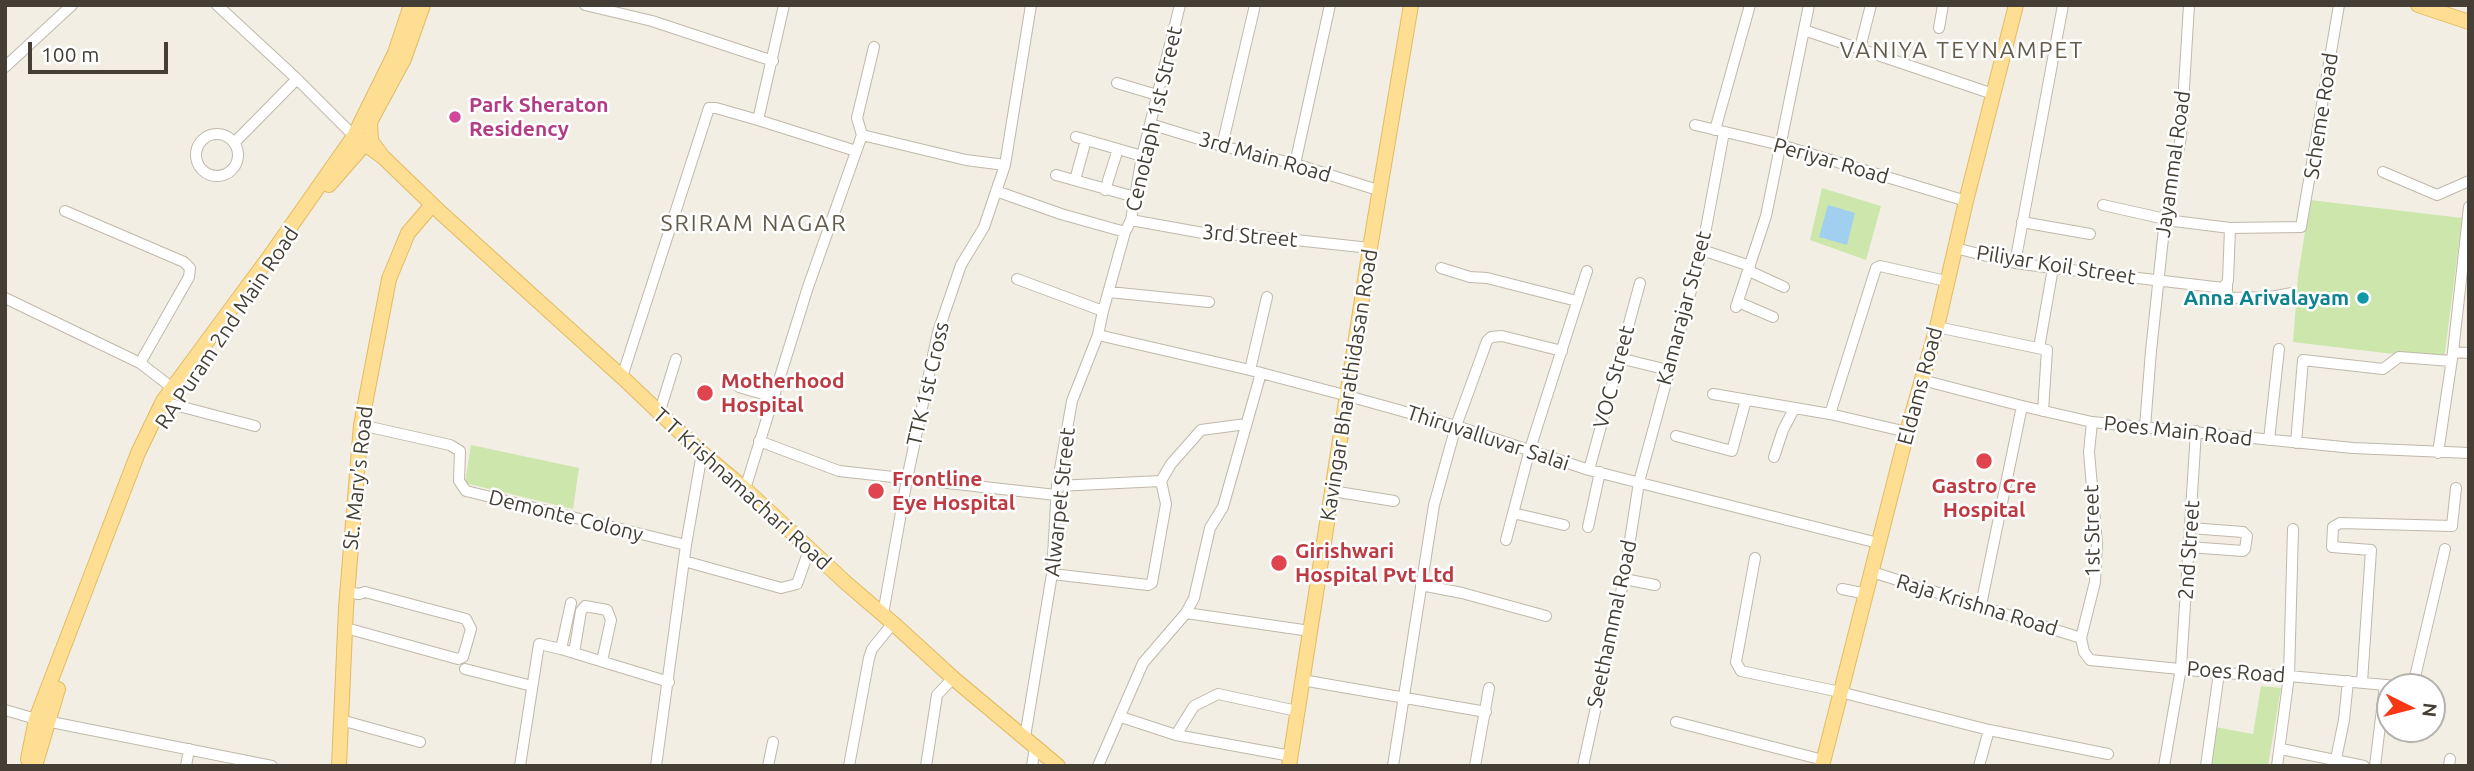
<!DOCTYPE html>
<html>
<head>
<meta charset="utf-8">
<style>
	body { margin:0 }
	#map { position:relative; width:2474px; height:771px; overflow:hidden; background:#f2eee4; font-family:Ubuntu,sans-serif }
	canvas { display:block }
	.frame { position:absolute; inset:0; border:7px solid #443e34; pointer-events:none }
	.north { position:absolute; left:2376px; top:673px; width:70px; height:70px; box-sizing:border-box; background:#fff; border:2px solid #b4b2ae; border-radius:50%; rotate:96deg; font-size:19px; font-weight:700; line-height:28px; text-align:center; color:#443e34 }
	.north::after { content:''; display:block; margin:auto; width:24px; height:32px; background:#f83715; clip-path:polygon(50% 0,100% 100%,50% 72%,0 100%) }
	.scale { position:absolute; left:28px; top:42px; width:140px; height:32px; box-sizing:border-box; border:4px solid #443e34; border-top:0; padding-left:9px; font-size:21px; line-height:24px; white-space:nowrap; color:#443e34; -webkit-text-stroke:5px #fff; paint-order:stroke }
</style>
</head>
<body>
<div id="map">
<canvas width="2474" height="771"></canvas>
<div class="frame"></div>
<div class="north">N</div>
<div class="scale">100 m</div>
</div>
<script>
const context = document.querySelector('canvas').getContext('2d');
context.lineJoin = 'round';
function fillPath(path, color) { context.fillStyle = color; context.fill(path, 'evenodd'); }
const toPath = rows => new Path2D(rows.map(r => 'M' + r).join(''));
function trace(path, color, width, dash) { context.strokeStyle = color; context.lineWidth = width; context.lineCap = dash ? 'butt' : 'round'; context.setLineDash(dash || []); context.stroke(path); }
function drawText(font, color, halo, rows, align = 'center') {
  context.font = font + ' Ubuntu,sans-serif'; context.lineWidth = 5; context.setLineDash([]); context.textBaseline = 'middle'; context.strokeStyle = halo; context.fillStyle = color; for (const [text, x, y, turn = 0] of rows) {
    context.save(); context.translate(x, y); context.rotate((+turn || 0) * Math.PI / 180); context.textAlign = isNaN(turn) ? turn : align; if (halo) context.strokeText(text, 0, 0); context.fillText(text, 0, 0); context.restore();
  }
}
fillPath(toPath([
	[1822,188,1881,206,1866,260,1810,240],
	[2310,200,2462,218,2444,360,2293,342,2298,276],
	[471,445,579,468,573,509,465,483],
	[2261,686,2281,688,2268,766,2208,766,2215,727,2253,734]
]), '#cce6ac');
fillPath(toPath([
	[1828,205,1855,213,1847,245,1819,237]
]), '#a0cfef');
const minor = toPath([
	[217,5,297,79,354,136],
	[585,5,652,21,773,61],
	[1939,28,1943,5],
	[1804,30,1993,94],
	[1860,48,1871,5],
	[5,67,72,5],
	[1117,83,1157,95],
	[758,120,784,5],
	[1150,124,1222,146,1295,164,1381,191],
	[1695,125,1781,145,1966,201],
	[1715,130,1750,5],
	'196 155a21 21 0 1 1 42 0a21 21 0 1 1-42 0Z',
	[862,135,966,160,1005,165],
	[1076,137,1142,156],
	[234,143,297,79],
	[1222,146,1255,5],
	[1295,164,1330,5],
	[2383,172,2437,195,2469,181],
	[1056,175,1135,197],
	[1075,180,1086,140],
	[1105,190,1118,149],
	[996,191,1061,214,1125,232],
	[2103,205,2174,221,2230,228,2301,227,2339,5],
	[65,211,184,262,190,268,189,277,140,363],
	[1131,220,1203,233,1258,236,1370,248],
	[2022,222,2090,234],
	[1955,248,2015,263,2053,268,2223,288,2228,281,2230,228],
	[1702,250,1750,266],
	[2015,263,2063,5],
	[1441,268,1470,277,1487,278,1577,301],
	[1749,271,1784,287],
	[1017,279,1103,311],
	[2227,284,2227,295,2231,298,2271,297,2292,293],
	[1109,292,1209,302],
	[5,298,140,363,179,393],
	[1738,302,1773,317],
	[1736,307,1766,216,1809,5],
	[1937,327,2047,350,2043,411],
	[1098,335,1250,370,1348,396,1456,426,1589,470,1878,543],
	[2039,348,2053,268],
	[2453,352,2469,353],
	[1619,358,1668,370],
	[1250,370,1267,297],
	[622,377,709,108,716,108,758,120,856,151],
	[1922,380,2022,406,2092,422,2353,448,2469,453],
	[739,387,773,397],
	[1713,394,1830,414,1907,432],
	[171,404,255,426],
	[659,414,676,359],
	[1830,414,1876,268,1880,266,1946,281],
	[2092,422,2089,452,2097,544,2095,582,2081,638,2084,652,2090,660,2219,673,2289,676,2407,687],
	[361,425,450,445,460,451,459,481,466,491,686,545],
	[2145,427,2151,351,2165,219,2181,137,2189,5],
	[1676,436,1732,451,1746,400],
	[2269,440,2279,349],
	[759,441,839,471,1056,495],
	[2296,443,2303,360,2383,369,2399,357,2451,361],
	[2438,453,2453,352,2469,207],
	[1774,457,1783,430,1794,409],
	[1589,470,1640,283],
	[1057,486,1161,481,1171,464,1201,430,1246,424],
	[745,489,808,287,862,135,857,118,874,47],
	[1332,491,1394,501],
	[1513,513,1564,525],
	[1588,527,1600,472],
	[1506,540,1530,449,1587,271],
	[2189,547,2243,551,2245,549,2247,536,2243,532,2190,528],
	[1755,558,1736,662,1741,671,1840,692,1989,730,2108,754],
	[684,561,781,588,797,584,809,550],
	[1872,572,2081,638],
	[1052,574,1148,585,1152,583,1166,504,1161,481],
	[1624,579,1655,585],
	[1421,585,1462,593,1546,616],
	[1842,589,1867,594],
	[1981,605,2022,406],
	[1186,613,1310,631],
	[883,614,907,479,938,332,961,265,984,227,1005,165,1031,5],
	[346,628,458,659,463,657,471,629,466,619,365,592,359,594,347,592],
	[561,649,571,603],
	[574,653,581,611,585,606,607,610,611,620,602,661],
	[465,669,532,686],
	[1302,680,1486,712],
	[2362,682,2371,550,2332,547,2333,527,2340,523,2452,526,2456,488],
	[2407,687,2415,677,2445,549],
	[5,710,36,719,272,766],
	[1121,717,1176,735,1291,756],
	[341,720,420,742],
	[1676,722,1823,760],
	[1176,735,1194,706,1218,694,1297,711],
	[1025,737,1052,574,1057,486,1072,401,1098,335,1103,311,1125,232,1131,220,1142,156,1180,5],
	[2281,749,2364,766],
	[2336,759,2344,720,2348,681],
	[186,766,189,749],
	[520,766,539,644,561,649,669,682],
	[656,766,686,545,702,453],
	[768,766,773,742],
	[849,766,869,658,872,649,893,623],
	[926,766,937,695,953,678],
	[1032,766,1035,747],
	[1098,766,1143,663,1186,613,1194,598,1210,528,1223,507,1261,373],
	[1393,766,1434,505,1456,426,1487,341,1491,337,1502,336,1562,351],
	[1475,766,1489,688],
	[1583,766,1624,579,1639,482,1702,250,1724,132],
	[1979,766,1989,730],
	[2164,766,2181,668,2196,431],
	[2206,766,2219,673],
	[2277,766,2289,676,2293,529],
	[2375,766,2385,685],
	[2449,766,2450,759]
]);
const major = toPath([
	[2418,5,2469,22],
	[354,136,383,157,440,212,622,377,702,453,745,489,845,582,895,625,953,678,1058,766],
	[380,153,371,141,370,122,404,59,423,5],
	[329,185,365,144],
	[31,766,28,759,36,719,138,453,163,401,270,256,354,136,395,53,411,5],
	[35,766,58,689],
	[339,766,346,608,361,425,389,279,408,233,432,205],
	[1289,766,1370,248,1411,5],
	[1822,766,1907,432,1937,327,1966,201,2016,5]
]);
trace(minor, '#c0b8aa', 12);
trace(major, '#e2bb62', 16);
trace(minor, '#fff', 10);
trace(major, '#fdde92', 14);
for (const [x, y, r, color] of [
	[455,117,7,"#d1479c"],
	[2363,298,7,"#0f9aa8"],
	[705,393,9,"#e0444e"],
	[1984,461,9,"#e0444e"],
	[876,491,9,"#e0444e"],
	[1279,563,9,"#e0444e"]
]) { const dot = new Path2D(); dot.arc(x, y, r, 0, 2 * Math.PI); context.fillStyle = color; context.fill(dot); trace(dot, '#fff', 2.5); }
drawText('bold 21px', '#b23c85', '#fff', [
	["Park Sheraton",469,105],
	["Residency",469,129]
], 'left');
drawText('21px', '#443e34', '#fff', [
	["Scheme Road",2321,116,-81],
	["Cenotaph 1st Street",1154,119,-77],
	["3rd Main Road",1265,157,16],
	["Periyar Road",1831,161,16],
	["Jayammal Road",2173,164,-82],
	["3rd Street",1250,236,5],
	["Piliyar Koil Street",2056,265,9],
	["Kamarajar Street",1684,308,-75],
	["RA Puram 2nd Main Road",227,328,-56],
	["VOC Street",1614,377,-75],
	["TTK 1st Cross",928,384,-77],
	["Kavingar Bharathidasan Road",1349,385,-81],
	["Eldams Road",1920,386,-75],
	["Poes Main Road",2178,431,6],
	["Thiruvalluvar Salai",1488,438,18],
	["St. Mary's Road",358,478,-84],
	["T T Krishnamachari Road",742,489,42],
	["Alwarpet Street",1060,502,-84],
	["Demonte Colony",566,516,14],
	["1st Street",2092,531,-91],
	["2nd Street",2189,550,-86],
	["Raja Krishna Road",1977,605,17],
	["Seethammal Road",1612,624,-78],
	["Poes Road",2236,672,4]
]);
drawText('bold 21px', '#0d838f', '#fff', [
	["Anna Arivalayam",2349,298]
], 'right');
drawText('bold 21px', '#be3a42', '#fff', [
	["Motherhood",721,381],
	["Hospital",721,405],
	["Frontline",892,479],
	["Eye Hospital",892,503],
	["Gastro Cre",1984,486,"center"],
	["Hospital",1984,510,"center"],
	["Girishwari",1295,551],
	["Hospital Pvt Ltd",1295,575]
], 'left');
context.letterSpacing = '2px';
drawText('23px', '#665b4b', '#fff', [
	["VANIYA TEYNAMPET",1962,50],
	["SRIRAM NAGAR",754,223]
]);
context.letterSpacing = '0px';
</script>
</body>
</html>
